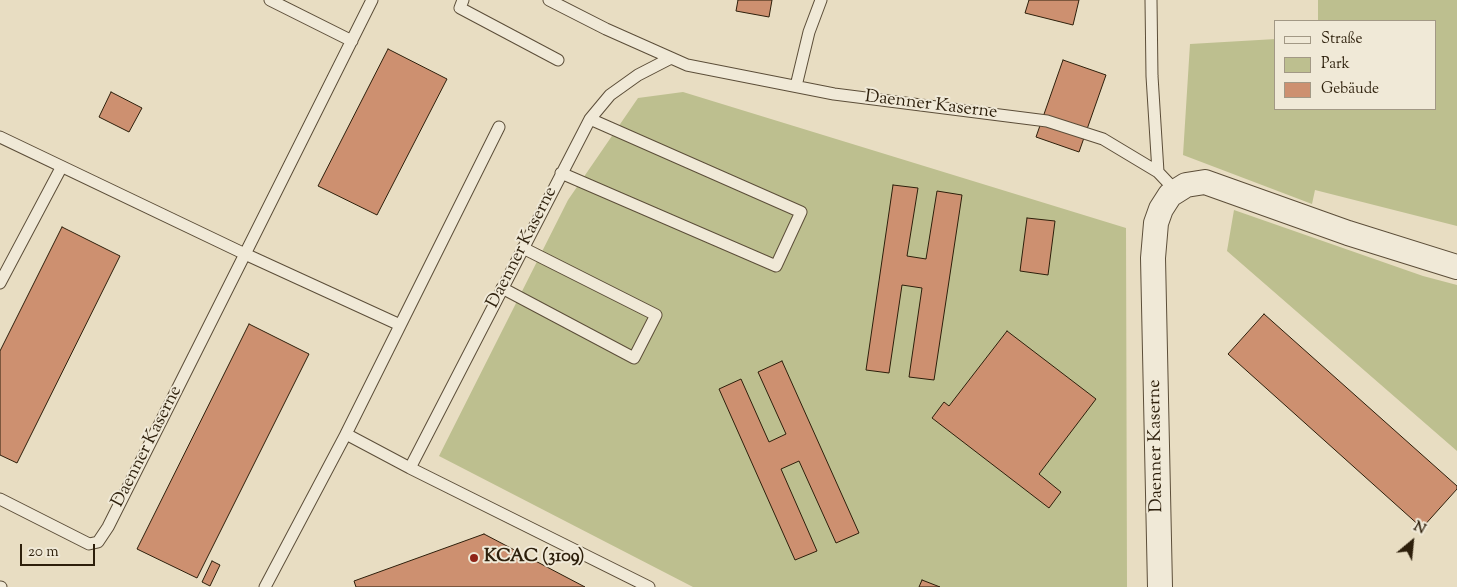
<!DOCTYPE html>
<html>
<head>
<meta charset="utf-8">
<style>
	body { margin:0 }
	#map { position:relative; width:1457px; height:587px; overflow:hidden; background:#e8ddc2; font-family:"Sorts Mill Goudy",serif }
	canvas { display:block }
	.legend { position:absolute; left:1274px; top:20px; width:162px; height:90px; box-sizing:border-box; background:#f0e9d7; border:1px solid #a29885; margin:0; padding:6px 9px; list-style:none; font-size:15px; color:#2d1f0b }
	.legend li { display:flex; align-items:center; gap:10px; height:25px }
	.legend b { width:25px; border:1px solid #a29885 }
	.north { position:absolute; left:1387px; top:517px; width:50px; height:50px; -webkit-text-stroke:4px #f0e9d7; paint-order:stroke; rotate:28deg; font-size:14px; font-weight:700; line-height:20px; text-align:center; color:#2d1f0b }
	.north::after { content:''; display:block; margin:auto; width:18px; height:22px; background:#2d1f0b; clip-path:polygon(50% 0,100% 100%,50% 72%,0 100%) }
	.scale { position:absolute; left:20px; top:544px; width:75px; height:22px; box-sizing:border-box; border:2px solid #2d1f0b; border-top:0; padding-left:6px; font-size:15px; line-height:18px; white-space:nowrap; color:#2d1f0b; -webkit-text-stroke:4px #f0e9d7; paint-order:stroke }
</style>
</head>
<body>
<div id="map">
<canvas width="1457" height="587"></canvas>
<ul class="legend">
<li><b style="height:6px;background:#f0e9d7"></b>Straße</li>
<li><b style="height:14px;background:#bdbf8f"></b>Park</li>
<li><b style="height:14px;background:#cd9070"></b>Gebäude</li>
</ul>
<div class="north">N</div>
<div class="scale">20 m</div>
</div>
<script>
const context = document.querySelector('canvas').getContext('2d');
context.lineJoin = 'round';
function fillPath(path, color) { context.fillStyle = color; context.fill(path, 'evenodd'); }
const toPath = rows => new Path2D(rows.map(r => 'M' + r).join(''));
function trace(path, color, width, dash) { context.strokeStyle = color; context.lineWidth = width; context.lineCap = dash ? 'butt' : 'round'; context.setLineDash(dash || []); context.stroke(path); }
function drawText(font, color, halo, rows, align = 'center') {
  context.font = font + ' "Sorts Mill Goudy",serif'; context.lineWidth = 4; context.setLineDash([]); context.textBaseline = 'middle'; context.strokeStyle = halo; context.fillStyle = color; for (const [text, x, y, turn = 0] of rows) {
    context.save(); context.translate(x, y); context.rotate((+turn || 0) * Math.PI / 180); context.textAlign = isNaN(turn) ? turn : align; if (halo) context.strokeText(text, 0, 0); context.fillText(text, 0, 0); context.restore();
  }
}
fillPath(toPath([
	[1318,0,1457,0,1457,226,1315,190,1312,204,1183,155,1190,44,1276,39,1276,109,1436,109,1436,21,1318,21],
	[683,92,1126,228,1127,587,693,587,439,456,568,200,638,98],
	[1234,210,1423,276,1457,285,1457,451,1227,251]
]), '#bdbf8f');
const building = toPath([
	[738,0,772,0,769,17,736,11,738,0],
	[1029,0,1079,0,1073,25,1025,13,1029,0],
	[388,49,447,79,377,215,318,186,388,49],
	[1063,60,1106,75,1079,152,1036,137,1063,60],
	[111,92,142,108,129,132,99,117,111,92],
	[893,185,918,188,907,256,926,259,937,191,962,195,934,380,909,377,922,288,902,285,889,373,866,370,893,185],
	[1027,218,1055,221,1048,275,1020,271,1027,218],
	[62,227,120,256,17,463,0,455,0,351,62,227],
	[1264,314,1457,486,1457,489,1422,528,1228,354,1264,314],
	[249,324,309,354,197,578,137,549,249,324],
	[1007,331,1096,399,1039,474,1061,492,1049,508,932,418,944,402,949,406,1007,331],
	[782,361,859,533,836,543,799,461,781,469,817,551,795,560,719,389,741,379,769,442,786,434,758,372,782,361],
	[484,534,585,587,356,587,354,581,484,534],
	[212,561,220,565,210,586,202,582,212,561],
	[922,580,940,587,919,587,922,580]
]);
fillPath(building, '#cd9070');
trace(building, '#2d1f0b', 1);
const service = toPath([
	[270,0,352,41],
	[372,0,245,254,400,325],
	[463,0,460,8,558,60],
	[549,0,606,29,687,65,834,94,1047,121,1103,139,1158,172,1176,191],
	[1151,0,1152,76,1158,172],
	[796,86,809,32,821,0],
	[0,137,245,254,108,527,98,542,89,544,0,499],
	[561,173,776,266,801,212,590,119],
	[0,283,61,168],
	[502,288,634,358,656,315,523,248],
	[346,434,499,127],
	[0,587,1,587],
	[265,587,346,434,410,468],
	[649,587,410,468,590,119,610,95,638,75,671,58]
]);
const minor = toPath([
	[1160,587,1153,258,1156,223,1161,209,1170,195,1186,185,1205,182,1348,233,1457,267]
]);
trace(service, '#5c4e39', 13);
trace(minor, '#5c4e39', 26);
trace(service, '#f0e9d7', 11);
trace(minor, '#f0e9d7', 24);
for (const [x, y, r, color] of [
	[474,558,5,"#8f2418"]
]) { const dot = new Path2D(); dot.arc(x, y, r, 0, 2 * Math.PI); context.fillStyle = color; context.fill(dot); trace(dot, '#f0e9d7', 2); }
drawText('18px', '#2d1f0b', '#f0e9d7', [
	["Daenner Kaserne",931,106,7],
	["Daenner Kaserne",523,248,-63],
	["Daenner Kaserne",1157,446,-91],
	["Daenner Kaserne",148,447,-63]
]);
drawText('bold 18px', '#2d1f0b', '#f0e9d7', [
	["KCAC (3109)",484,558]
], 'left');
</script>
</body>
</html>
